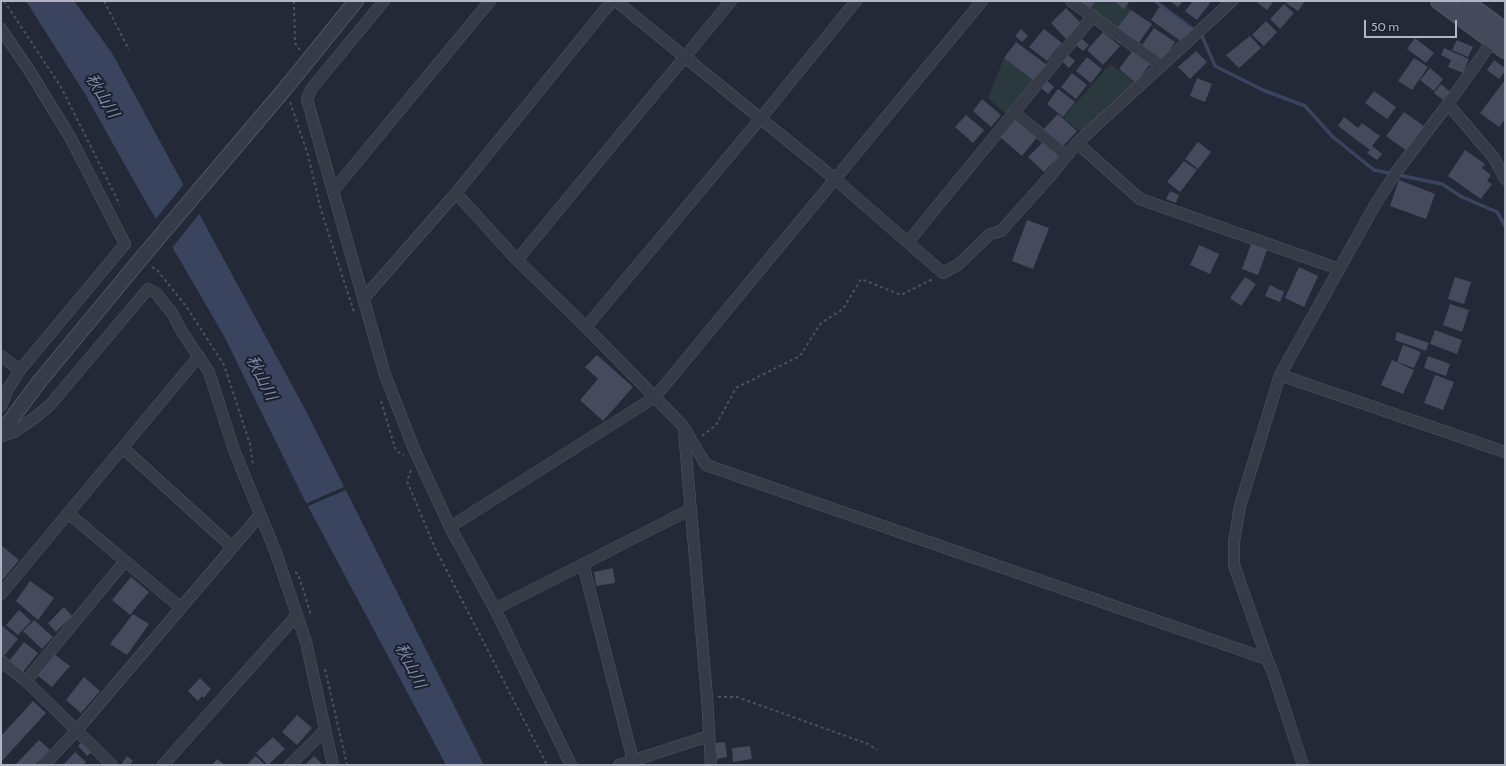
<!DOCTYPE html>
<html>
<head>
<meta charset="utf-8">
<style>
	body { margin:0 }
	#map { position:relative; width:1506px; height:766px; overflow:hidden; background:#242937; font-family:Cabin,sans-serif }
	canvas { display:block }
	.frame { position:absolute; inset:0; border:2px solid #b2b6c4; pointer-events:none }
	.scale { position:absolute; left:1364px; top:20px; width:93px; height:18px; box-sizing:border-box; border:2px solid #b2b6c4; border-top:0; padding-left:5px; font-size:12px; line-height:14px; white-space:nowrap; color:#b2b6c4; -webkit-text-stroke:3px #1c202d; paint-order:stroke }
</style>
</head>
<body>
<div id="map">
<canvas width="1506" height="766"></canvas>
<div class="frame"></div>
<div class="scale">50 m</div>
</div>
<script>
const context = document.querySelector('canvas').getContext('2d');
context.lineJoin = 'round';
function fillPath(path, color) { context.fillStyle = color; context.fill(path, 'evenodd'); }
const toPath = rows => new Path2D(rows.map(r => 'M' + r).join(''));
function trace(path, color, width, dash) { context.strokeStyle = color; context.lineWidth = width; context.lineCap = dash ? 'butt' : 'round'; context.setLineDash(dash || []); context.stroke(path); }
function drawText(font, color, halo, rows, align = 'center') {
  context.font = font + ' Cabin,"Noto Sans JP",sans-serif'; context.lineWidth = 4; context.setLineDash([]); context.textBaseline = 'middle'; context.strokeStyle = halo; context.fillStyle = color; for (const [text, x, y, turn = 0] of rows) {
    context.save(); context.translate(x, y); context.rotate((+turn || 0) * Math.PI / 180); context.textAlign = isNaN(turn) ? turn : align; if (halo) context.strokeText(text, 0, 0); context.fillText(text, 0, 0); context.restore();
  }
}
fillPath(toPath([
	[1096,1,1119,1,1131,10,1117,28,1090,9],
	[1004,58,1034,81,1007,115,988,98],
	[1110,64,1136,83,1081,132,1063,118]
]), '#2a393d');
fillPath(toPath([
	[26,1,74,1,112,53,306,411,484,765,446,765,303,497,224,336,139,190,85,94]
]), '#3a445f');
fillPath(toPath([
	[185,183,201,212,171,249,154,221],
	[346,486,348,489,306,507,305,504]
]), '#242937');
trace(toPath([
	[1155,1,1202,36,1215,66,1263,90,1305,106,1333,137,1374,170,1442,184,1462,197,1497,212,1505,226]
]), '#3a445f', 3.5);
fillPath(toPath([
	[1078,1,1096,1,1090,9],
	[1114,1,1130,1,1124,9],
	[1170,1,1183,1,1178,7],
	[1193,1,1208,1,1210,3,1197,20,1185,11],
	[1255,1,1274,1,1267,10],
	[1287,1,1305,1,1298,11,1286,3],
	[1284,4,1294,13,1280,29,1270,19],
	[1160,6,1192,29,1182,42,1151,20],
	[1066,8,1081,23,1066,39,1051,23],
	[1131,10,1152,24,1138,44,1117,28],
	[1266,21,1277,32,1264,46,1252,35],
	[1154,28,1175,42,1163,60,1142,45],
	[1021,29,1028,36,1022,42,1015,36],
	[1044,29,1062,43,1047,61,1029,47],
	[1103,32,1120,46,1103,65,1087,50],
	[1250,36,1261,48,1239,68,1226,55],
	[1415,38,1434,53,1426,63,1407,49],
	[1082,39,1089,45,1083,51,1076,45],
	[1457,40,1473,47,1468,57,1452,50],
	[1016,42,1047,65,1034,81,1004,58],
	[1444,48,1469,59,1463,73,1448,67,1451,60,1441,55],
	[1134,49,1151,63,1136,83,1119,69],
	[1196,51,1207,62,1190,79,1178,67],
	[1068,55,1075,61,1069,68,1062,61],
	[1087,57,1102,69,1091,83,1076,71],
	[1414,58,1428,67,1412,90,1398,81],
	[1494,60,1505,68,1505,71,1499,79,1487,70],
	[1430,68,1443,79,1434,91,1420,80],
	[1072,73,1087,85,1076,99,1061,87],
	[1197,78,1212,84,1205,102,1190,96],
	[1505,80,1505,119,1499,127,1480,113],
	[1047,81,1054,87,1048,94,1041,88],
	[1441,84,1450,92,1443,100,1434,93],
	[1058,89,1075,102,1063,117,1047,104],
	[1374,91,1396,107,1387,119,1365,103],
	[982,99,1001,115,991,127,973,111],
	[1404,112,1424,126,1407,151,1386,136],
	[1058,114,1077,131,1062,147,1041,132],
	[966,115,984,130,973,143,955,127],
	[1344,117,1358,128,1362,123,1380,136,1372,146,1382,154,1377,160,1367,153,1370,150,1338,126],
	[1014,118,1038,136,1022,156,1000,137],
	[1045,140,1061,154,1044,172,1028,157],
	[1198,142,1211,152,1198,169,1185,159],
	[1465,150,1485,164,1482,168,1491,175,1487,181,1492,184,1481,199,1448,176],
	[1184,161,1197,170,1180,192,1167,182],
	[1399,180,1435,194,1426,219,1390,206],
	[1170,191,1179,195,1176,203,1166,199],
	[1027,220,1049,228,1033,269,1012,261],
	[1251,244,1267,250,1258,275,1242,269],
	[1199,245,1219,254,1210,274,1190,265],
	[1299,267,1318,276,1304,307,1285,298],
	[1245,277,1256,284,1241,306,1230,298],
	[1455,277,1471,282,1464,304,1448,299],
	[1270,285,1284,292,1280,302,1265,296],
	[1450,304,1469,310,1462,332,1443,325],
	[1435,330,1462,340,1457,354,1430,344],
	[1397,332,1429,343,1426,351,1395,340],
	[1403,345,1421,352,1414,368,1397,362],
	[597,355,633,387,603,421,580,400,598,379,585,367],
	[1428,356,1450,364,1446,376,1424,368],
	[1392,360,1414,370,1403,394,1381,385],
	[1435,375,1454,382,1443,410,1424,403],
	[1,545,19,560,1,582],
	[613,568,615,583,596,586,594,572],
	[131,577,149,592,130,615,112,600],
	[30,581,54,598,38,620,16,601],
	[64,607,72,616,56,632,48,623],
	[19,610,31,621,18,635,6,625],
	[133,614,149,624,127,655,110,644],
	[34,620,53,637,42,649,23,631],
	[1,625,18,639,3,657,1,655],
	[24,642,38,653,23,672,9,661],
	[54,654,70,666,52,687,37,675],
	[84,677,100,691,81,713,66,700],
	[200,678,211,689,204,698,202,696,198,701,188,691],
	[33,701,46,713,1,762,1,736],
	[297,715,312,728,297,745,282,732],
	[273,737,285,749,268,765,256,753],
	[39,740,50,750,35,765,18,765,16,764],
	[82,742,91,753,87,756,78,746],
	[725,742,727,757,717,759,715,743],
	[750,746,752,759,733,762,732,748],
	[75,752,86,762,83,765,66,765,64,764],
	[127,756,133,761,130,765,125,765,122,763],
	[255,756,257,757,265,765,247,765],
	[314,756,323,765,305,765],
	[217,759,225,765,212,765]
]), '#454b5c');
const minor = toPath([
	[384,1,312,88,307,99,385,375,414,449,450,527,495,609,571,765],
	[616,1,835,179,943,273,959,264,990,234,1001,231,1052,174,1077,143,1232,1],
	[1071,1,1162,66],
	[1,29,29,70,70,137,125,244,20,370,8,389,1,406],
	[1448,104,1494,158,1505,179],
	[1014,112,1067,156],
	[1077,143,1140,199,1339,269],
	[333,191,490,1],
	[456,193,517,260,586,327,683,426,706,465,1267,659],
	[908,242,1093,16],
	[517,260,731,1],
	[364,298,456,193,612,1],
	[586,327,761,118,856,1],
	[1,356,20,370],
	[1280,375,1505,452],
	[684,431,707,697,711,765],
	[1,436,14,432,33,419,50,405,148,289,156,293,172,313,182,332,209,372,234,450,276,553,306,642,333,765],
	[123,448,232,547],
	[68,513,181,608],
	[450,527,655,397,982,1],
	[583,564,633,760],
	[1,594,199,356],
	[495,609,691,509],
	[1,661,26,681,112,765],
	[26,681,125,561],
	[44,765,77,730,260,515],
	[163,765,297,615],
	[290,765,325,730],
	[619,765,709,736],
	[1303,765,1273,673,1267,659,1234,565,1234,542,1240,506,1280,375,1375,205,1397,171,1448,104,1496,36]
]);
const tertiary = toPath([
	[1,433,39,382,144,255,284,90,356,1]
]);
const secondary = toPath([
	[1439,1,1505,50],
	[1465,1,1505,31]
]);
trace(minor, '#525663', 12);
trace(tertiary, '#525663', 16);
trace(secondary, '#525663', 18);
trace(toPath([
	[4,1,61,87,120,205],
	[104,1,129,50],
	[294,1,295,43,300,50],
	[290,102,308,155,321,210,354,312],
	[152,267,157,270,186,306,224,365,250,444,253,465],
	[381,401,396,451,404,455],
	[702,436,716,425,736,388,800,356,821,323,843,309,861,279,901,295,933,279],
	[411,470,407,481,435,548,547,765],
	[295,572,298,574,304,592,311,616],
	[325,669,347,765],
	[718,697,737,697,868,744,877,750]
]), '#47545a', 2, [3, 3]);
trace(minor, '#373b48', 11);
trace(tertiary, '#373b48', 14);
trace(secondary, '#454a5b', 16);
drawText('italic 16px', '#7c88aa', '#1c202d', [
	["秋山川",102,96,59],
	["秋山川",261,378,63],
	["秋山川",410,666,63]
]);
</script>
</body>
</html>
